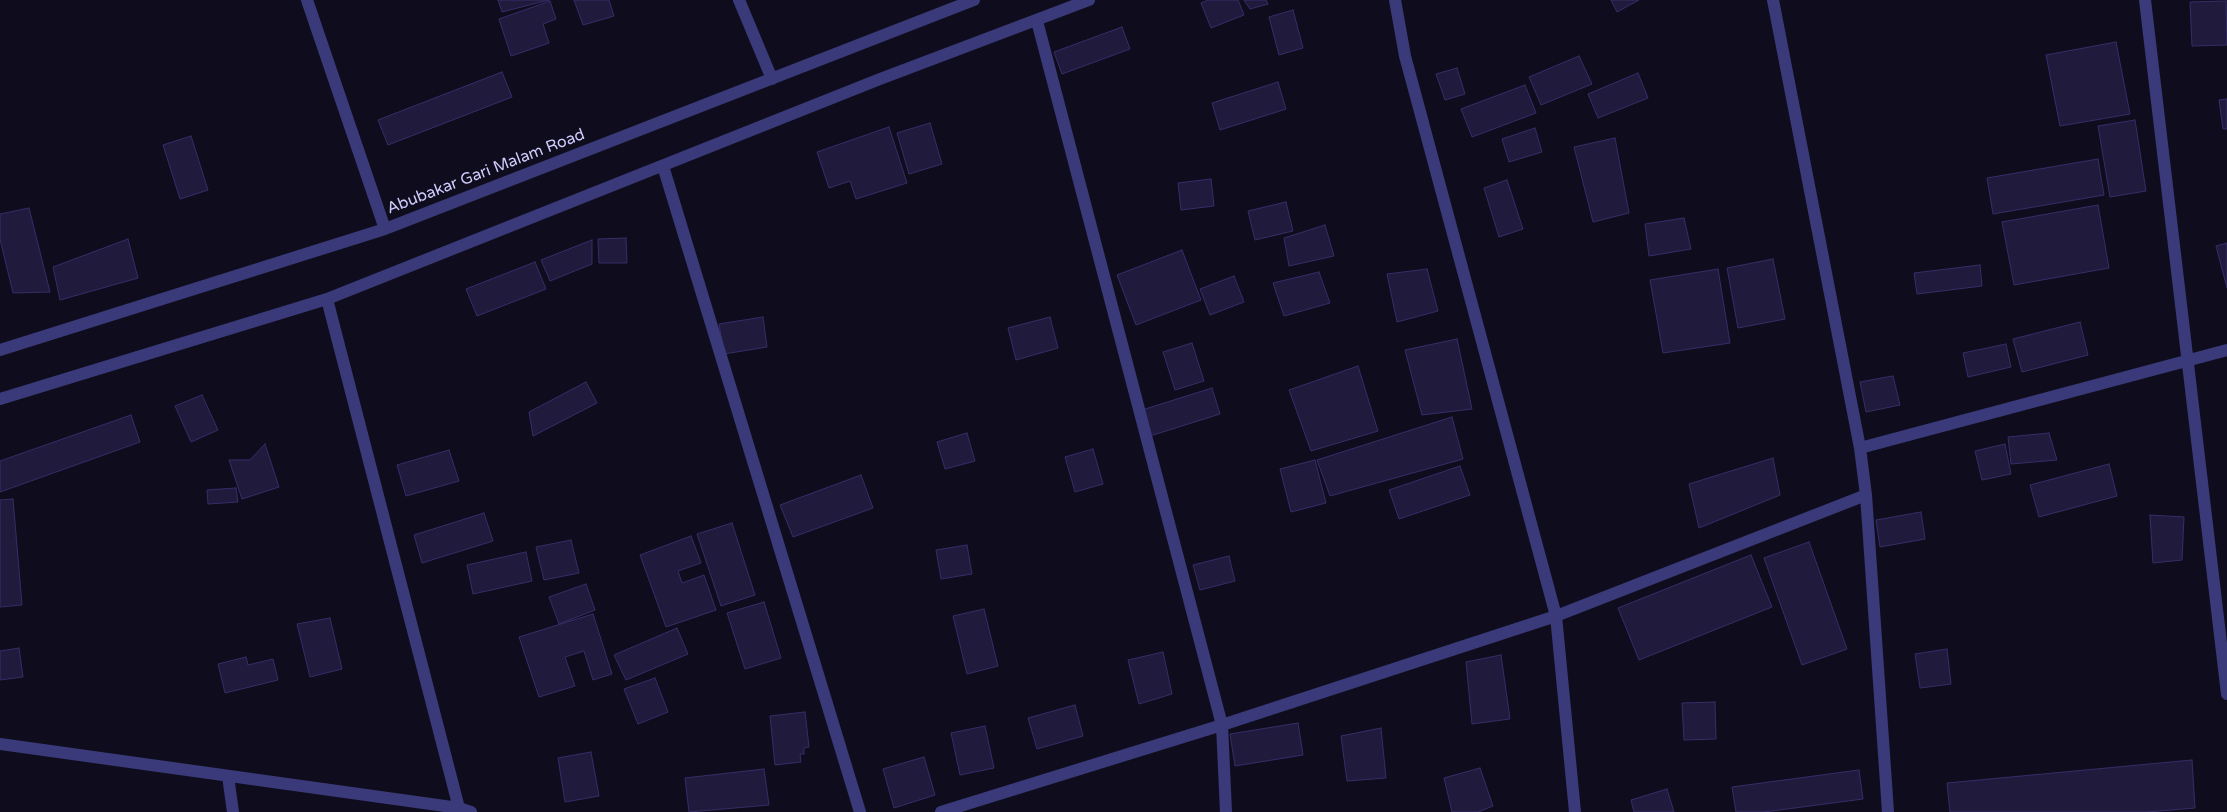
<!DOCTYPE html>
<html>
<head>
<meta charset="utf-8">
<style>
	body { margin:0 }
	canvas { display:block; background:#0f0d1d }
</style>
</head>
<body>
<canvas width="2227" height="812"></canvas>
<script>
const context = document.querySelector('canvas').getContext('2d');
context.lineJoin = 'round';
function fillPath(path, color) { context.fillStyle = color; context.fill(path, 'evenodd'); }
const toPath = rows => new Path2D(rows.map(r => 'M' + r).join(''));
function trace(path, color, width, dash) { context.strokeStyle = color; context.lineWidth = width; context.lineCap = dash ? 'butt' : 'round'; context.setLineDash(dash || []); context.stroke(path); }
function drawText(font, color, halo, rows, align = 'center') {
  context.font = font + ' "Varela Round",sans-serif'; context.lineWidth = 4; context.setLineDash([]); context.textBaseline = 'middle'; context.strokeStyle = halo; context.fillStyle = color; for (const [text, x, y, turn = 0] of rows) {
    context.save(); context.translate(x, y); context.rotate((+turn || 0) * Math.PI / 180); context.textAlign = isNaN(turn) ? turn : align; if (halo) context.strokeText(text, 0, 0); context.fillText(text, 0, 0); context.restore();
  }
}
const building = toPath([
	[498,0,549,0,502,12,498,0],
	[574,0,609,0,614,16,583,25,574,0],
	[1208,0,1238,0,1244,15,1211,28,1201,3,1208,0],
	[1244,0,1266,0,1268,4,1250,9,1244,0],
	[1611,0,1639,0,1617,12,1611,0],
	[550,1,556,19,543,24,549,43,511,56,499,19,550,1],
	[2226,1,2227,45,2192,46,2190,2,2226,1],
	[1293,10,1303,48,1279,55,1269,17,1293,10],
	[1122,27,1130,49,1062,74,1054,52,1122,27],
	[2116,42,2130,114,2060,126,2046,55,2116,42],
	[1579,56,1592,84,1541,105,1529,77,1579,56],
	[1457,68,1465,94,1445,100,1436,74,1457,68],
	[502,72,512,97,388,145,378,120,502,72],
	[1638,73,1648,98,1598,118,1588,94,1638,73],
	[1278,82,1286,109,1220,130,1212,103,1278,82],
	[1525,85,1536,113,1472,137,1461,109,1525,85],
	[2227,99,2227,129,2223,129,2219,100,2227,99],
	[2135,120,2146,191,2110,197,2098,126,2135,120],
	[930,123,942,164,909,174,897,133,930,123],
	[889,127,907,183,856,199,850,181,829,188,817,152,889,127],
	[1535,128,1542,152,1509,162,1502,139,1535,128],
	[191,136,208,190,180,199,163,145,191,136],
	[1615,138,1629,213,1593,222,1574,147,1615,138],
	[2098,159,2104,195,1993,214,1987,178,2098,159],
	[1211,179,1214,206,1181,210,1178,183,1211,179],
	[1507,180,1523,229,1499,237,1484,188,1507,180],
	[1286,202,1293,231,1255,240,1248,211,1286,202],
	[2098,205,2109,268,2014,285,2002,222,2098,205],
	[29,208,50,292,13,293,0,239,0,214,29,208],
	[1684,218,1691,249,1649,256,1645,224,1684,218],
	[1325,225,1334,256,1289,266,1284,238,1325,225],
	[626,238,627,263,599,263,598,239,626,238],
	[128,239,138,278,60,300,53,267,128,239],
	[592,240,592,264,550,281,541,260,592,240],
	[2227,243,2227,288,2216,246,2227,243],
	[1182,250,1201,300,1136,325,1117,275,1182,250],
	[1773,259,1785,319,1738,328,1727,268,1773,259],
	[535,262,546,289,477,316,466,289,535,262],
	[1980,265,1982,286,1917,294,1914,273,1980,265],
	[1427,269,1438,311,1397,322,1387,274,1427,269],
	[1718,269,1730,343,1663,353,1650,280,1718,269],
	[1319,272,1330,303,1284,316,1273,283,1319,272],
	[1234,276,1244,302,1210,315,1200,289,1234,276],
	[763,317,767,347,724,354,719,324,763,317],
	[1050,317,1058,348,1016,360,1008,328,1050,317],
	[2080,322,2088,355,2022,372,2013,339,2080,322],
	[1457,339,1472,409,1422,415,1405,350,1457,339],
	[1192,343,1204,381,1175,390,1163,352,1192,343],
	[2006,344,2011,367,1968,377,1963,353,2006,344],
	[1358,366,1378,431,1311,451,1289,390,1358,366],
	[1893,376,1900,405,1866,412,1860,382,1893,376],
	[586,382,597,403,533,436,529,412,586,382],
	[1212,388,1220,414,1150,436,1142,410,1212,388],
	[202,395,218,430,191,442,175,406,202,395],
	[131,415,140,442,0,492,0,461,131,415],
	[1452,417,1463,459,1330,496,1317,460,1452,417],
	[967,433,975,461,945,469,937,442,967,433],
	[2049,433,2057,460,2011,464,2008,437,2049,433],
	[265,444,279,487,242,499,229,460,250,460,265,444],
	[2005,444,2011,474,1982,480,1975,451,2005,444],
	[1093,449,1103,484,1075,492,1065,457,1093,449],
	[449,450,459,481,406,496,397,465,449,450],
	[1773,458,1780,495,1699,528,1689,484,1773,458],
	[1315,460,1326,503,1291,512,1280,469,1315,460],
	[2109,464,2117,496,2039,517,2030,485,2109,464],
	[1460,466,1470,495,1399,519,1389,490,1460,466],
	[861,475,873,508,793,537,780,505,861,475],
	[236,488,238,502,208,504,207,490,236,488],
	[13,499,22,605,0,607,0,500,13,499],
	[1921,512,1925,539,1880,547,1876,520,1921,512],
	[484,513,493,541,422,563,414,535,484,513],
	[2150,515,2184,517,2182,560,2153,563,2150,515],
	[732,523,755,595,721,606,697,534,732,523],
	[691,536,701,563,678,571,682,583,704,575,716,610,666,627,640,555,691,536],
	[571,540,579,573,544,580,536,547,571,540],
	[1809,542,1847,649,1802,665,1764,558,1809,542],
	[967,545,972,574,941,579,936,550,967,545],
	[526,552,532,581,473,594,467,565,526,552],
	[1751,555,1772,607,1639,660,1618,608,1751,555],
	[1229,556,1235,581,1200,590,1193,565,1229,556],
	[586,584,595,610,559,624,549,597,586,584],
	[764,602,781,658,745,669,727,613,764,602],
	[984,609,998,666,967,674,953,616,984,609],
	[593,614,612,674,593,680,584,651,565,657,575,686,539,697,519,637,593,614],
	[330,618,342,669,310,677,297,624,330,618],
	[677,628,688,654,626,680,614,655,677,628],
	[19,648,23,677,0,680,0,651,19,648],
	[1947,649,1951,684,1920,688,1915,654,1947,649],
	[1163,652,1172,694,1139,704,1128,660,1163,652],
	[1501,655,1510,719,1472,724,1466,662,1501,655],
	[246,657,248,665,273,659,278,680,225,693,218,664,246,657],
	[655,678,668,712,638,724,624,689,655,678],
	[1715,702,1716,739,1684,740,1682,703,1715,702],
	[1075,705,1083,736,1037,749,1028,718,1075,705],
	[805,712,809,747,804,748,804,754,800,754,801,762,775,765,770,716,805,712],
	[1298,723,1303,755,1235,766,1230,734,1298,723],
	[985,726,994,768,960,775,951,733,985,726],
	[1381,728,1386,778,1347,781,1341,736,1381,728],
	[591,752,599,796,565,802,558,758,591,752],
	[924,757,935,795,894,808,883,769,924,757],
	[2192,760,2195,808,2147,812,1950,812,1947,783,2192,760],
	[1480,768,1493,806,1478,812,1452,812,1444,778,1480,768],
	[764,769,769,805,689,812,685,778,764,769],
	[1859,770,1863,799,1764,812,1736,812,1732,787,1859,770],
	[1667,789,1674,812,1634,812,1631,800,1667,789]
]);
fillPath(building, '#201a3d');
trace(building, '#362d68', 1);
trace(toPath([
	[307,0,385,229],
	[739,0,772,79],
	[1395,0,1405,56,1556,616,1575,812],
	[1773,0,1860,448,1866,495,1888,812],
	[2145,0,2227,694],
	[1037,21,1222,725,1226,812],
	[663,166,860,812],
	[327,299,459,808],
	[0,350,385,229,974,0],
	[0,399,327,299,880,79,1089,0],
	[1860,448,2227,350],
	[0,744,459,808,471,812],
	[228,776,233,812],
	[941,812,1222,725,1556,616,1866,495]
]), '#3a3a7a', 12);
drawText('16px', '#cfcbfd', '#0f0d1d', [
	["Abubakar Gari Malam Road",486,172,-21]
]);
</script>
</body>
</html>
